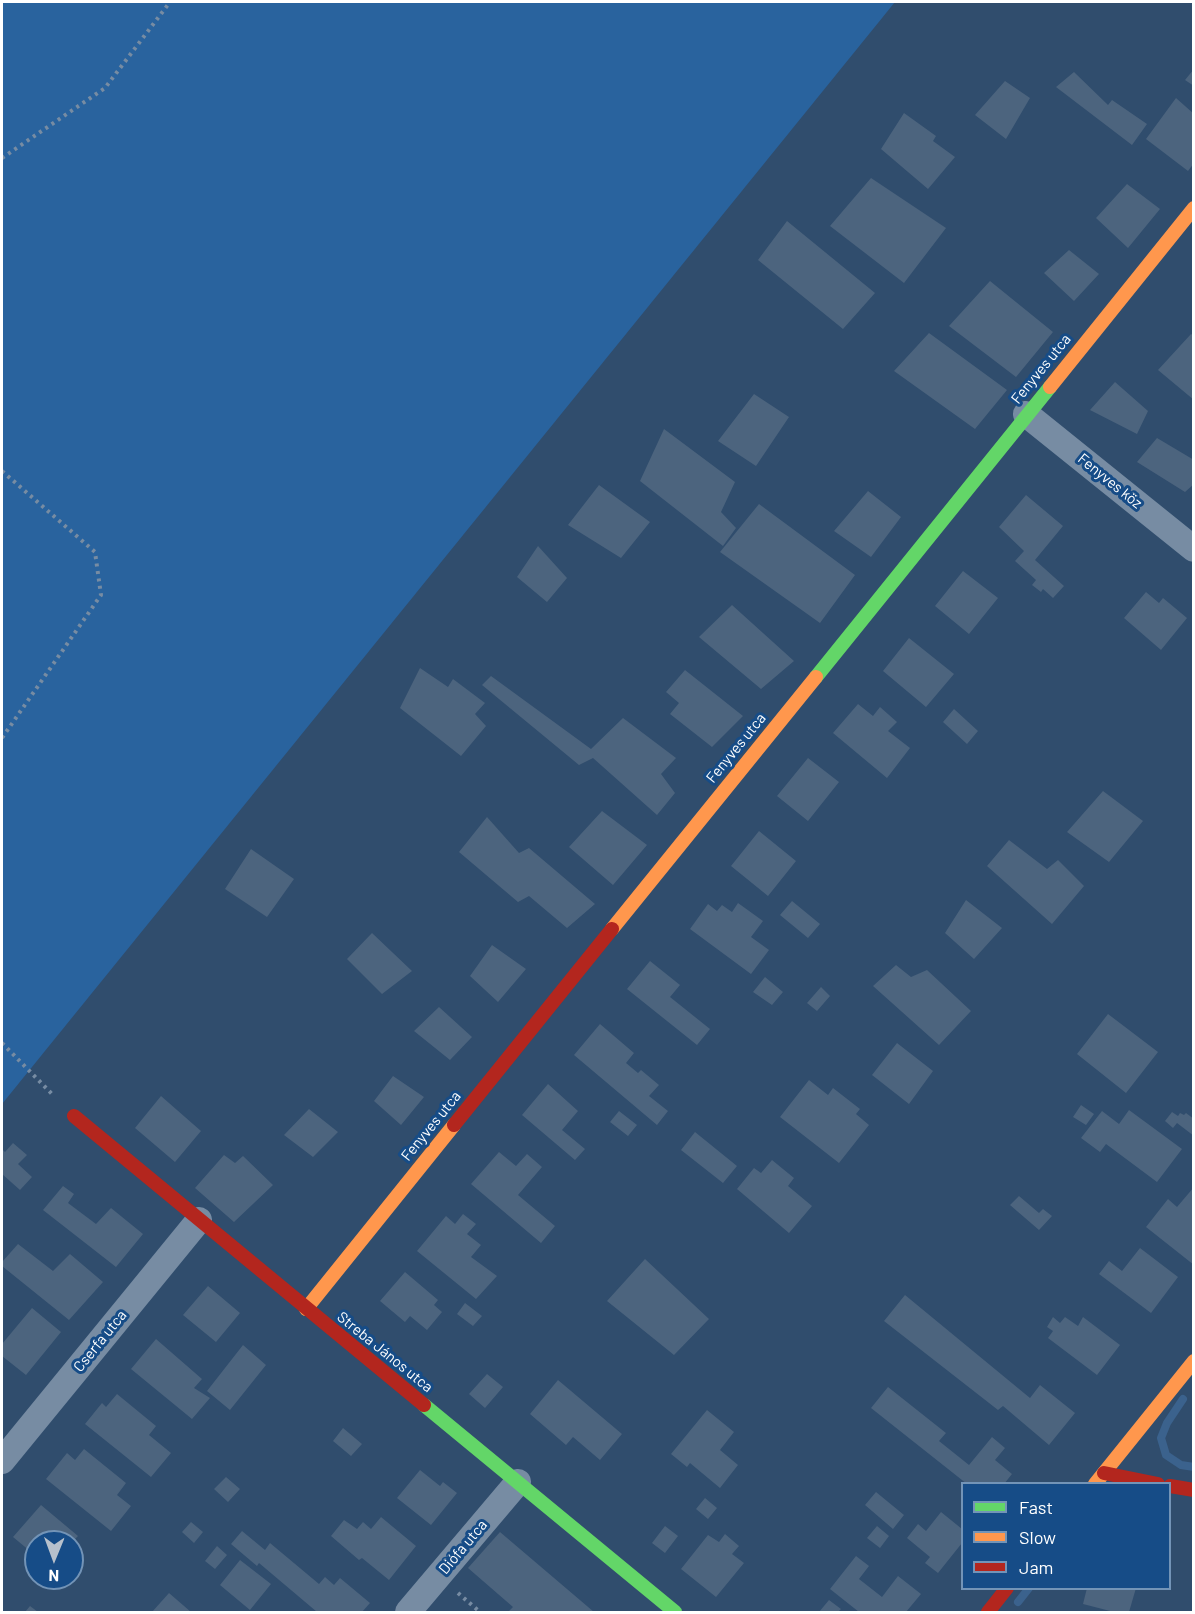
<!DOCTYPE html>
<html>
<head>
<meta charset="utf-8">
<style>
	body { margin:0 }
	#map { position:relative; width:1195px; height:1614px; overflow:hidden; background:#304d6d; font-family:Barlow,sans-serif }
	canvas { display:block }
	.frame { position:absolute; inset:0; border:3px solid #fff; pointer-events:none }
	.legend { position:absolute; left:961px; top:1482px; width:210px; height:108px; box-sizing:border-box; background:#164c87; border:2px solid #7394b7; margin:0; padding:8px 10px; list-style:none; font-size:18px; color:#fff }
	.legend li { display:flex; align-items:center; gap:12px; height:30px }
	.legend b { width:30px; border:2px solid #7394b7 }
	.north { position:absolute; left:24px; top:1530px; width:60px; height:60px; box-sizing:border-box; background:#164c87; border:2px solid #7394b7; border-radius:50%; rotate:181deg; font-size:16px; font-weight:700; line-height:24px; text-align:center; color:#fff }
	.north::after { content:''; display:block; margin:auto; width:21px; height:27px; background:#b7c1cc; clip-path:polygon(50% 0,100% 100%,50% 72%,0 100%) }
</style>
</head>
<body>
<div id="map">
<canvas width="1195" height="1614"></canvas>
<div class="frame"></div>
<ul class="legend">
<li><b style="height:8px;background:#63d668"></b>Fast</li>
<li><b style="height:8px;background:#ff974d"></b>Slow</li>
<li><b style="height:8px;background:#b3261e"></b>Jam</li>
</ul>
<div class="north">N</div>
</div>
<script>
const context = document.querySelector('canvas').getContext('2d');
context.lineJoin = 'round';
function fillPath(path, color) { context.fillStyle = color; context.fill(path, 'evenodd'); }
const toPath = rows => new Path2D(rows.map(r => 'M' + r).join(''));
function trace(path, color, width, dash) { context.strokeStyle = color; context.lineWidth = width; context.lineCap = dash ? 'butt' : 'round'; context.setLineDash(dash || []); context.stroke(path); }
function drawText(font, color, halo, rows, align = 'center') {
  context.font = font + ' Barlow,sans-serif'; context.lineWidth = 6; context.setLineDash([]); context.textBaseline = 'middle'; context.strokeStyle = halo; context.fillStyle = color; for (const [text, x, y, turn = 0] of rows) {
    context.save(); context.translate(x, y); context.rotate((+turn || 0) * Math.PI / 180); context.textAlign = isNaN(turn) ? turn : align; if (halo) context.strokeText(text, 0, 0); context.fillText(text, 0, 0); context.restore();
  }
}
fillPath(toPath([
	[2,2,895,2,2,1104]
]), '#29639e');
trace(toPath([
	[1183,1399,1167,1423,1161,1438,1166,1455,1181,1465,1194,1467],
	[1018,1602,1029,1588]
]), '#3b628d', 8);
fillPath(toPath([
	[1194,69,1194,86,1185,80],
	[1074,72,1108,105,1112,100,1147,124,1132,145,1056,87],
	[1005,81,1030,98,1006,139,975,115],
	[1176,98,1194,114,1194,163,1188,171,1146,139],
	[904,113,936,136,933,141,955,157,928,189,881,149],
	[871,178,946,228,904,283,830,226],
	[1127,184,1160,209,1128,248,1096,218],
	[787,221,875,293,843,329,758,260],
	[1069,250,1099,274,1074,301,1044,273],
	[990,281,1053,332,1016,377,949,326],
	[929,333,1007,390,975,429,894,371],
	[1191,334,1194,336,1194,400,1158,370],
	[1115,382,1148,411,1137,434,1090,410],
	[754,394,789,417,756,466,718,441],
	[664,429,735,482,721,512,736,528,723,546,640,481],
	[1157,438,1194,460,1194,484,1185,492,1137,462],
	[599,485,650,522,621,558,568,525],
	[868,491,901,517,871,557,834,531],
	[1026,495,1063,526,1035,560,1064,586,1053,598,1043,589,1041,592,1032,585,1036,580,1015,561,1024,551,999,527],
	[759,504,855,575,820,623,720,552],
	[538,546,567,578,547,602,517,577],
	[963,571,998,598,969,634,935,606],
	[1146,592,1159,603,1163,598,1187,618,1161,650,1124,618],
	[732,605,794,661,761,689,699,637],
	[909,638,954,674,926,707,883,671],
	[420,668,448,687,453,679,485,703,475,714,486,726,461,756,400,708],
	[685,670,743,716,712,747,670,714,679,703,666,692],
	[491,676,591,749,623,718,676,758,661,774,675,793,657,815,593,758,579,765,482,685],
	[858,704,873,716,880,707,897,722,888,731,910,748,887,778,833,733],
	[954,709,978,731,967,744,943,722],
	[808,758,839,782,808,821,777,796],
	[1103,791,1143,821,1109,862,1067,832],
	[602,811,647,845,613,885,569,847],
	[487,817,519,853,529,848,595,904,567,928,529,896,518,902,459,852],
	[759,831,796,861,768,896,731,866],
	[1009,840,1047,869,1058,860,1084,886,1052,924,987,866],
	[251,849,294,879,267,917,225,889],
	[966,900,1002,928,974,959,945,933],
	[792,901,820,924,808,938,780,915],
	[738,903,763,921,751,937,769,950,751,974,690,929,708,904,717,911,722,905,732,912],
	[372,933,412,971,382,994,347,959],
	[492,945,526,969,498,1002,470,976],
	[650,961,680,985,670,997,710,1029,697,1045,627,989],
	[896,965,911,977,927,970,971,1011,939,1045,873,986],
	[765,977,783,992,772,1005,753,992],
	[821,987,830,996,817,1011,807,1003],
	[439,1007,472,1037,450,1060,414,1031],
	[1108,1014,1158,1052,1126,1093,1077,1054],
	[600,1024,634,1053,626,1063,638,1073,641,1070,659,1085,649,1096,668,1111,657,1125,574,1055],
	[897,1043,933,1071,909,1104,872,1075],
	[393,1076,424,1097,401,1125,374,1101],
	[809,1080,828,1095,833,1088,860,1109,856,1114,869,1125,839,1163,780,1117],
	[548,1084,578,1111,562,1130,585,1149,575,1160,522,1115],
	[161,1096,201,1131,175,1162,135,1128],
	[1081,1105,1094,1114,1086,1125,1073,1117],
	[309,1109,338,1132,313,1157,284,1135],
	[1129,1110,1182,1149,1157,1182,1106,1144,1100,1152,1081,1138,1102,1111,1119,1124],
	[619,1111,637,1125,628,1136,610,1122],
	[1172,1112,1178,1116,1180,1113,1184,1115,1186,1113,1194,1119,1194,1136,1177,1123,1173,1128,1165,1121],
	[695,1132,737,1166,723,1183,681,1150],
	[13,1143,27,1155,18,1164,32,1177,20,1190,2,1174,2,1149,5,1152],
	[499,1152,516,1166,527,1154,542,1167,518,1195,555,1226,541,1243,471,1184],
	[224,1155,235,1163,243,1156,273,1185,234,1222,195,1188],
	[772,1160,794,1178,788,1186,812,1206,789,1233,737,1189,754,1168,761,1173],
	[63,1186,74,1194,68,1203,96,1224,111,1208,143,1234,116,1267,43,1210],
	[1194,1187,1194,1265,1146,1227,1168,1199,1177,1207],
	[1019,1196,1039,1213,1043,1209,1052,1216,1039,1230,1010,1205],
	[463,1214,476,1224,467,1234,481,1245,471,1257,497,1276,476,1299,417,1251,446,1216,455,1224],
	[18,1244,53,1271,70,1254,103,1282,69,1320,2,1266,2,1262],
	[1140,1248,1178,1277,1151,1313,1099,1274,1109,1261,1122,1271],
	[645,1259,709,1319,674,1355,607,1301],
	[405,1272,438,1300,434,1305,442,1312,427,1330,410,1316,405,1322,380,1301],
	[208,1286,240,1313,216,1342,183,1315],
	[905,1295,1030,1398,1040,1385,1075,1413,1049,1445,1003,1406,998,1410,884,1321],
	[465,1303,482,1316,473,1326,457,1314],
	[32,1308,61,1332,26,1375,2,1356,2,1344],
	[1053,1317,1060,1323,1065,1317,1078,1326,1083,1317,1120,1345,1097,1375,1048,1338,1053,1331,1047,1327],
	[156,1339,202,1379,194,1388,210,1398,192,1419,131,1369],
	[243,1345,266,1365,230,1410,207,1391],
	[487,1374,503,1387,485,1408,469,1394],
	[558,1380,622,1434,600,1460,573,1437,566,1445,530,1414],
	[888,1387,946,1433,939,1441,969,1465,992,1437,1005,1448,995,1460,1012,1474,1004,1484,967,1484,871,1408],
	[117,1394,156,1426,149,1435,171,1453,151,1477,85,1424,102,1403,106,1407],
	[707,1410,734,1432,720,1450,738,1465,720,1488,690,1463,687,1467,671,1454],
	[343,1428,362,1444,351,1456,333,1441],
	[84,1449,126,1483,117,1495,131,1506,111,1531,46,1479,67,1453,75,1460],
	[420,1470,440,1486,443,1482,457,1493,431,1525,397,1498],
	[226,1477,240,1489,228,1502,214,1489],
	[876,1492,904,1515,893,1529,865,1505],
	[705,1498,717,1508,708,1519,696,1509],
	[41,1505,78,1536,72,1542,36,1542,36,1556,13,1537],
	[941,1512,962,1529,962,1543,938,1573,925,1563,930,1557,907,1538,918,1524,926,1531],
	[381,1517,416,1546,389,1580,362,1558,359,1560,331,1536,344,1520,357,1529,363,1522,371,1529],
	[191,1522,203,1532,194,1543,182,1532],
	[665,1526,678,1536,665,1553,652,1543],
	[877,1526,889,1536,880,1548,867,1538],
	[242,1531,265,1550,270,1543,319,1584,325,1577,334,1585,340,1578,370,1603,362,1612,317,1612,259,1563,257,1566,231,1544],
	[500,1532,594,1612,508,1612,513,1607,468,1568],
	[725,1534,739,1546,732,1554,744,1563,716,1597,681,1569,708,1535,719,1542],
	[217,1546,227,1555,215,1569,205,1561],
	[856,1556,869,1566,859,1579,882,1597,898,1576,921,1594,906,1612,859,1612,830,1589],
	[240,1560,271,1584,250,1610,220,1585],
	[1087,1588,1136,1588,1129,1612,1114,1612,1083,1604],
	[169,1593,191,1612,152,1612],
	[829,1600,841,1609,838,1612,819,1612],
	[30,1606,38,1612,25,1612]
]), '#4c647e');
trace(toPath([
	[2,158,105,88,170,2],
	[2,471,95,552,101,595,2,738],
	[2,1043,52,1094],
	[458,1593,480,1612]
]), '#778ca3', 4, [3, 4.5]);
trace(toPath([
	[1026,414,1194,549],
	[2,1461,199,1220],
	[408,1612,518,1482]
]), '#778ca3', 26);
trace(toPath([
	[816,677,1050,387],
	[424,1405,675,1612]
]), '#63d668', 14);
trace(toPath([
	[1050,387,1194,208],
	[612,929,816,677],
	[306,1309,454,1125],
	[1095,1484,1194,1361]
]), '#ff974d', 14);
trace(toPath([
	[74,1116,424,1405],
	[454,1125,612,929],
	[1104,1473,1158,1484],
	[1170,1486,1194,1490],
	[988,1612,1007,1588]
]), '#b3261e', 14);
drawText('15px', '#fff', '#164c87', [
	["Fenyves utca",1041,369,-51],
	["Fenyves köz",1110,481,39],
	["Fenyves utca",736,748,-51],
	["Fenyves utca",431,1126,-51],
	["Cserfa utca",100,1341,-51],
	["Streba János utca",385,1352,39],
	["Diófa utca",463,1547,-50]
]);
</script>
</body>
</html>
